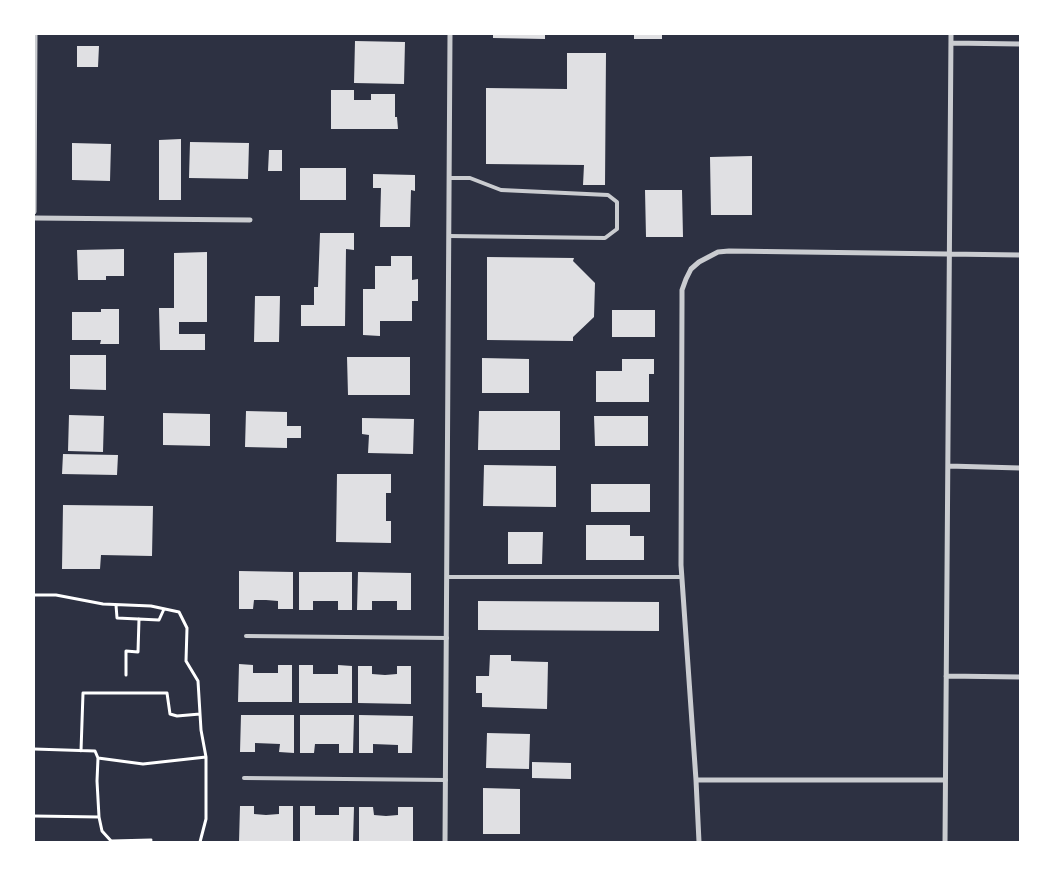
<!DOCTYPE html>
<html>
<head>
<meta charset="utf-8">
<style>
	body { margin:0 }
	#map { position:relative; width:1054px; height:876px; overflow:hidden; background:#2d3142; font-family:"IBM Plex Sans",sans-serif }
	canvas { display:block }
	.frame { position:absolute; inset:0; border:35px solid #fff; pointer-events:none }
</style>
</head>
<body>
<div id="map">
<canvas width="1054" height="876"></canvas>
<div class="frame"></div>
</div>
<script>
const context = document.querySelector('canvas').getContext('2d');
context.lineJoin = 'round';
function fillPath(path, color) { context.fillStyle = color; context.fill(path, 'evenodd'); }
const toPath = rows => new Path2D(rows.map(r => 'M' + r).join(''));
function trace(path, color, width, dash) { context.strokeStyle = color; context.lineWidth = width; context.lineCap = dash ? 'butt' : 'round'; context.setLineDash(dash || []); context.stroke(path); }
fillPath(toPath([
	[493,34,545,34,545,39,493,38],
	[634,34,662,34,662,39,634,39],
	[355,41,405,42,404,84,354,83],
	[77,46,99,46,98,67,77,67],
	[567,53,606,53,605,185,583,185,584,165,486,164,486,88,567,89],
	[331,90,354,90,354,100,371,100,371,94,395,94,395,117,397,117,398,129,331,129],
	[181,139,181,200,159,200,159,140],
	[190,142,249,143,248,179,189,178],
	[72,143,111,144,110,181,72,180],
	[269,150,282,150,282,171,268,171],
	[752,156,752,215,711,215,710,157],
	[300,168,346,168,346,200,300,200],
	[373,174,415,175,415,191,411,190,410,227,380,227,381,188,373,188],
	[645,190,682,190,683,237,646,237],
	[320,233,354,233,354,250,346,249,345,326,301,326,301,305,314,305,314,287,318,287],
	[124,249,124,276,106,276,106,280,78,280,77,250],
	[207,252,207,322,179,322,179,334,205,334,205,350,160,350,159,308,174,308,174,253],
	[391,256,412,256,412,280,418,279,418,301,412,301,412,321,380,321,380,336,363,335,363,289,375,289,375,266,391,266],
	[487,257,574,258,573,261,595,283,594,317,573,337,573,341,487,340],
	[255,296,280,296,279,342,254,342],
	[101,309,119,309,119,344,100,344,101,340,72,340,72,312,101,312],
	[612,310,655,310,655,337,612,337],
	[70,355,106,355,106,390,70,389],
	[347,357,410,357,410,395,348,395],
	[482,358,529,359,529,393,482,393],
	[622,359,654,359,654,374,649,374,649,402,596,402,596,371,622,371],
	[246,411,287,412,287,426,301,426,301,438,287,438,287,448,245,447],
	[479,411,560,411,560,450,478,450],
	[163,413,210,414,210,446,163,445],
	[69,415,104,416,103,452,68,451],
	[594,416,648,416,648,446,595,446],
	[362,418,414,419,413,454,368,453,369,435,362,434],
	[63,454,118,455,117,475,62,474],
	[484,465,556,466,556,507,483,506],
	[337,474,391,474,391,493,386,493,386,521,391,521,391,543,336,542],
	[591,484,650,484,650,512,591,512],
	[63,505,153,506,152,556,101,555,100,569,62,569],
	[586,525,630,525,630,536,644,536,644,560,586,560],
	[508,532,543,532,542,564,508,564],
	[239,571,293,572,293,609,278,609,278,601,266,600,254,600,253,609,239,609],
	[299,572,352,572,352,610,338,610,338,601,313,601,313,610,299,610],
	[358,572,411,573,411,610,397,610,397,601,372,601,372,610,357,610],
	[478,601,659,602,659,631,478,630],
	[490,655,511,655,511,661,548,662,547,709,482,707,482,693,476,693,476,676,489,676],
	[239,664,253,665,253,673,278,673,278,665,292,665,292,702,238,702],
	[299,665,313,665,313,674,338,674,338,665,352,666,352,703,299,703],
	[358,666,372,666,372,674,385,675,397,674,397,666,411,666,411,704,358,703],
	[241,715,294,715,294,753,279,752,280,744,255,743,255,752,240,752],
	[300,715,354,715,353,753,339,753,339,744,315,744,314,753,300,753],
	[359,715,413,716,412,753,398,753,398,745,373,744,373,753,359,753],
	[487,733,530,734,529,769,486,768],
	[532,762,571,763,571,779,532,778],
	[483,788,520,789,520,834,483,834],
	[240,806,254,806,254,814,266,815,279,814,279,806,293,806,293,842,239,842],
	[300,806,315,806,315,815,339,815,339,807,354,807,353,842,300,842],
	[359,807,373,807,374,815,386,816,398,815,398,807,413,807,413,842,359,842]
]), '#e0e0e3');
trace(toPath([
	[34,595,56,595,103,604,151,606,179,612,187,628,186,661,198,681,201,730,206,757,206,819,200,842],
	[116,605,117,618,159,620,164,609],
	[126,675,126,651,138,652,139,619],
	[34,749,95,751,98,758,143,764,206,757],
	[81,751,83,693,167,693,170,714,177,716,200,714],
	[98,758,97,781,99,817,102,831,112,842],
	[34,816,99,817],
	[112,841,151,840]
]), '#fff', 3);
trace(toPath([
	[449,236,605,238,617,229,617,202,608,195,501,190,470,178,450,178],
	[448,577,682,577],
	[246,636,447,638],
	[244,778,446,780]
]), '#caccd0', 4);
trace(toPath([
	[951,43,1020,44],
	[34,212,35,34],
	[34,218,250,220],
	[948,466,1020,468],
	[946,676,1020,677],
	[696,780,945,780],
	[445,842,450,34],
	[699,842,696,780,681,565,682,302,682,290,686,279,691,269,699,262,718,252,729,251,1020,255],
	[945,842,951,34]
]), '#caccd0', 5);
</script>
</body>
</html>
